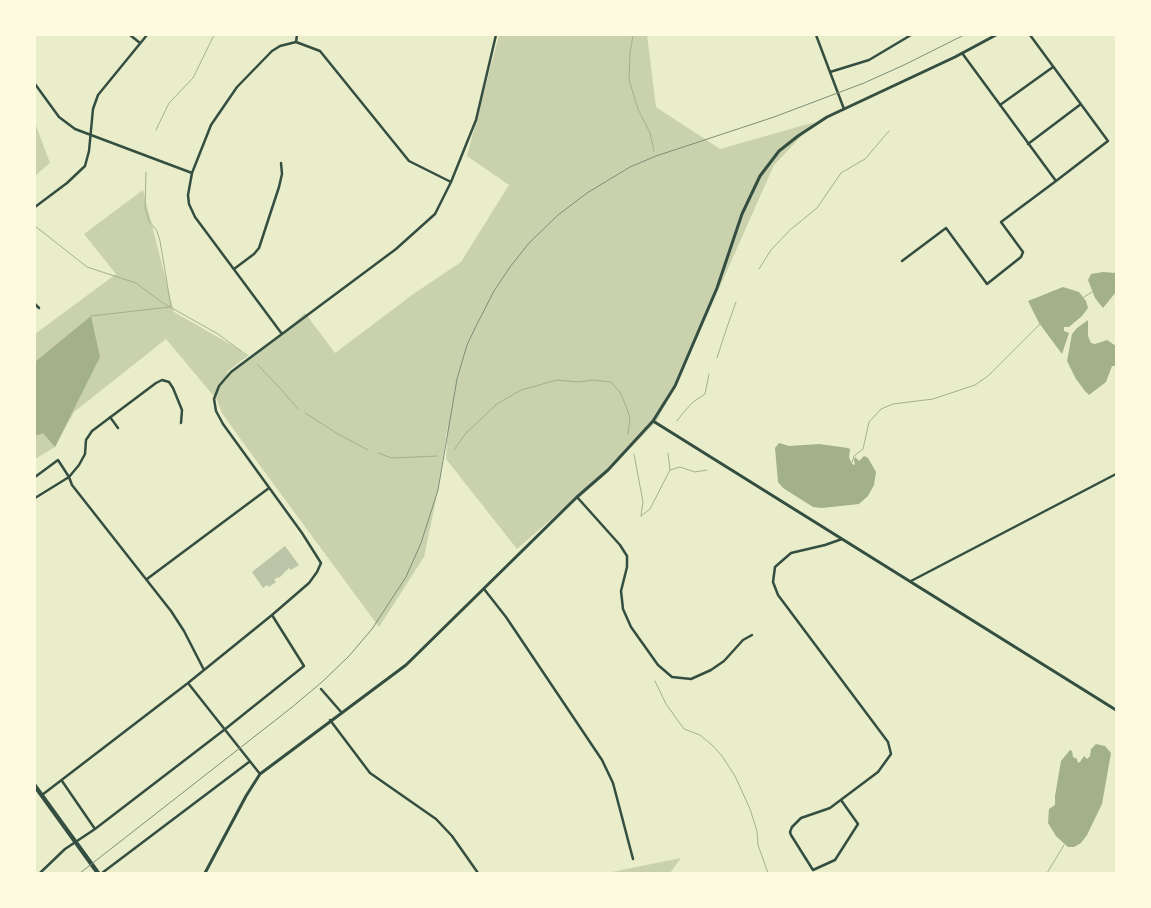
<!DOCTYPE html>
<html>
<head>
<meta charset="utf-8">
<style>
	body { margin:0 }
	#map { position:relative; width:1151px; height:908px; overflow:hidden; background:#e9edc9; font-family:"DM Sans",sans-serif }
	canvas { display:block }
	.frame { position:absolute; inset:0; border:36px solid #fefae0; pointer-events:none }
</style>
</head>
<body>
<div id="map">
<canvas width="1151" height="908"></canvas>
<div class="frame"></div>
</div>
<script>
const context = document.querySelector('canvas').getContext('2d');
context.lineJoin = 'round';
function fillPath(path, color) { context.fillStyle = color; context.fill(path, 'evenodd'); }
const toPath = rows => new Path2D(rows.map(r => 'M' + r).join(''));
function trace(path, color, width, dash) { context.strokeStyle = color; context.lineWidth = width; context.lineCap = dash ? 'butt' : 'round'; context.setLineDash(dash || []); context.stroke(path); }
fillPath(toPath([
	[499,35,647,35,656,107,720,149,815,122,774,165,678,381,656,422,618,461,517,549,446,459,448,424,438,490,424,557,379,627,247,448,222,413,217,400,166,339,74,412,55,447,35,459,35,334,116,274,84,234,143,190,174,312,249,355,228,371,224,383,231,372,282,334,305,313,335,353,412,295,461,262,509,185,467,156],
	[35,123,50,163,35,176],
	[681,858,670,873,607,873]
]), '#cad2ad');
fillPath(toPath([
	[1103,272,1116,273,1116,292,1103,308,1095,298,1088,280,1091,274],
	[1063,287,1079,292,1086,301,1088,308,1082,316,1069,327,1064,327,1064,331,1069,333,1062,354,1039,323,1028,301],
	[91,316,100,357,55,447,43,433,35,436,35,362],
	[1088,320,1088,336,1091,343,1095,344,1107,340,1116,346,1116,366,1112,366,1106,382,1089,395,1085,391,1076,379,1067,361,1072,334,1077,328],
	[779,443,789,446,819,444,848,448,850,449,849,457,852,464,855,465,854,460,855,457,859,461,864,456,868,458,876,472,874,485,868,496,859,504,822,508,813,507,783,488,778,482,775,448],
	[1096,744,1105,746,1111,753,1102,804,1087,835,1081,843,1074,847,1068,847,1056,836,1048,823,1049,809,1055,805,1055,796,1061,761,1070,750,1072,751,1073,757,1077,759,1078,763,1080,762,1084,756,1087,759,1090,756,1091,749]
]), '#a3b18a');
trace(toPath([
	[633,35,630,53,629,80,638,109,650,133,654,151],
	[156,130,169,103,193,78,214,35],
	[146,172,145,208,149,221,157,231,160,241,171,307],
	[35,226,87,267,136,283,163,303,218,334,241,351],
	[759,269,771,250,790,230,817,208,841,173,865,159,889,131],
	[1084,297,1092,292],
	[91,316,170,307],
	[717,358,726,330,736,302],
	[257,364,280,388,298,409],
	[305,413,338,434,368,450],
	[677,421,683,413,693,402,705,394,709,374],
	[454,450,466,433,497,404,521,390,557,380,578,382,593,380,611,382,620,392,626,406,630,418,628,434],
	[378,453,392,458,437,456],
	[668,453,670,470],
	[634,454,643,502,641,516],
	[852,463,854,456,863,449,869,422,881,409,893,404,933,399,975,385,988,376,1040,324],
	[641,516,650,509,670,470,680,467,695,472,707,470],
	[655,681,666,704,684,729,700,735,712,745,722,756,735,776,750,809,757,831,758,845,768,873],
	[1047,873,1064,845]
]), '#a3b18a', 1);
fillPath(toPath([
	[285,546,299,565,291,570,289,568,279,578,278,577,274,580,276,582,269,587,267,585,263,588,252,572]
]), '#bcc5a7');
trace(toPath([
	[130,35,140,43],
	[816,35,844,109],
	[1030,35,1108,141,1056,181],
	[296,42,297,35],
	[830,72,869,60,911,35],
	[35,84,59,117,75,129,192,173],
	[1000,105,1053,67],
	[1028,144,1081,104],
	[35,207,67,183,85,166,89,151,93,109,98,95,147,35],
	[902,261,946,228,987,284,1021,257,1023,252,1001,222,1056,181,962,53],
	[234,269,254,254,259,248,279,187,282,174,281,163],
	[35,304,39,308],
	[282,334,195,217,189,204,188,195,192,173,211,125,237,87,272,51,280,46,296,42,320,51,409,161,451,182],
	[110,417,118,428],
	[35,477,58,460,69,477,72,485,171,611,184,631,204,670],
	[577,497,620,545,627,556,627,567,621,591,623,609,631,627,658,665,672,677,691,679,711,670,724,661,743,640,752,635],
	[35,498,69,477,79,465,85,454,86,440,92,431,156,383,162,380,169,382,173,388,182,410,181,423],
	[147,579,269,488],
	[911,581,1116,474],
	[484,589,506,617,602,760,613,783,633,859],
	[188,683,260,774],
	[321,689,342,713],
	[330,720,370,773,436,819,452,836,478,873],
	[62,781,95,829],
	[42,795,188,683,272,615,309,583,317,572,321,563,302,533,223,424,216,411,214,399,219,386,231,372,396,249,435,214,451,182,476,120,496,35],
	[841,800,858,824,835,860,813,870,791,835,790,832,792,827,801,818,830,808,878,772,891,754,888,742,778,595,773,582,775,567,791,553,825,545,842,539],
	[40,873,65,849,95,829,224,730,304,666,272,615],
	[102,873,249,762]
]), '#344e41', 2.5);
trace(toPath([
	[653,421,1116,710],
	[205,873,246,796,260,774,406,665,577,497,608,470,653,421,675,386,717,288,742,214,760,176,779,151,798,136,827,117,955,57,996,35]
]), '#344e41', 3);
trace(toPath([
	[35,786,98,873]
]), '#344e41', 4.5);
trace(toPath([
	[80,873,291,708,322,682,349,656,372,629,406,577,421,543,438,490,457,379,467,345,476,326,494,291,510,267,529,243,558,215,587,193,630,167,656,156,774,117,864,83,904,65,964,35]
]), '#7c8e77', 1);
</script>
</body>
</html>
